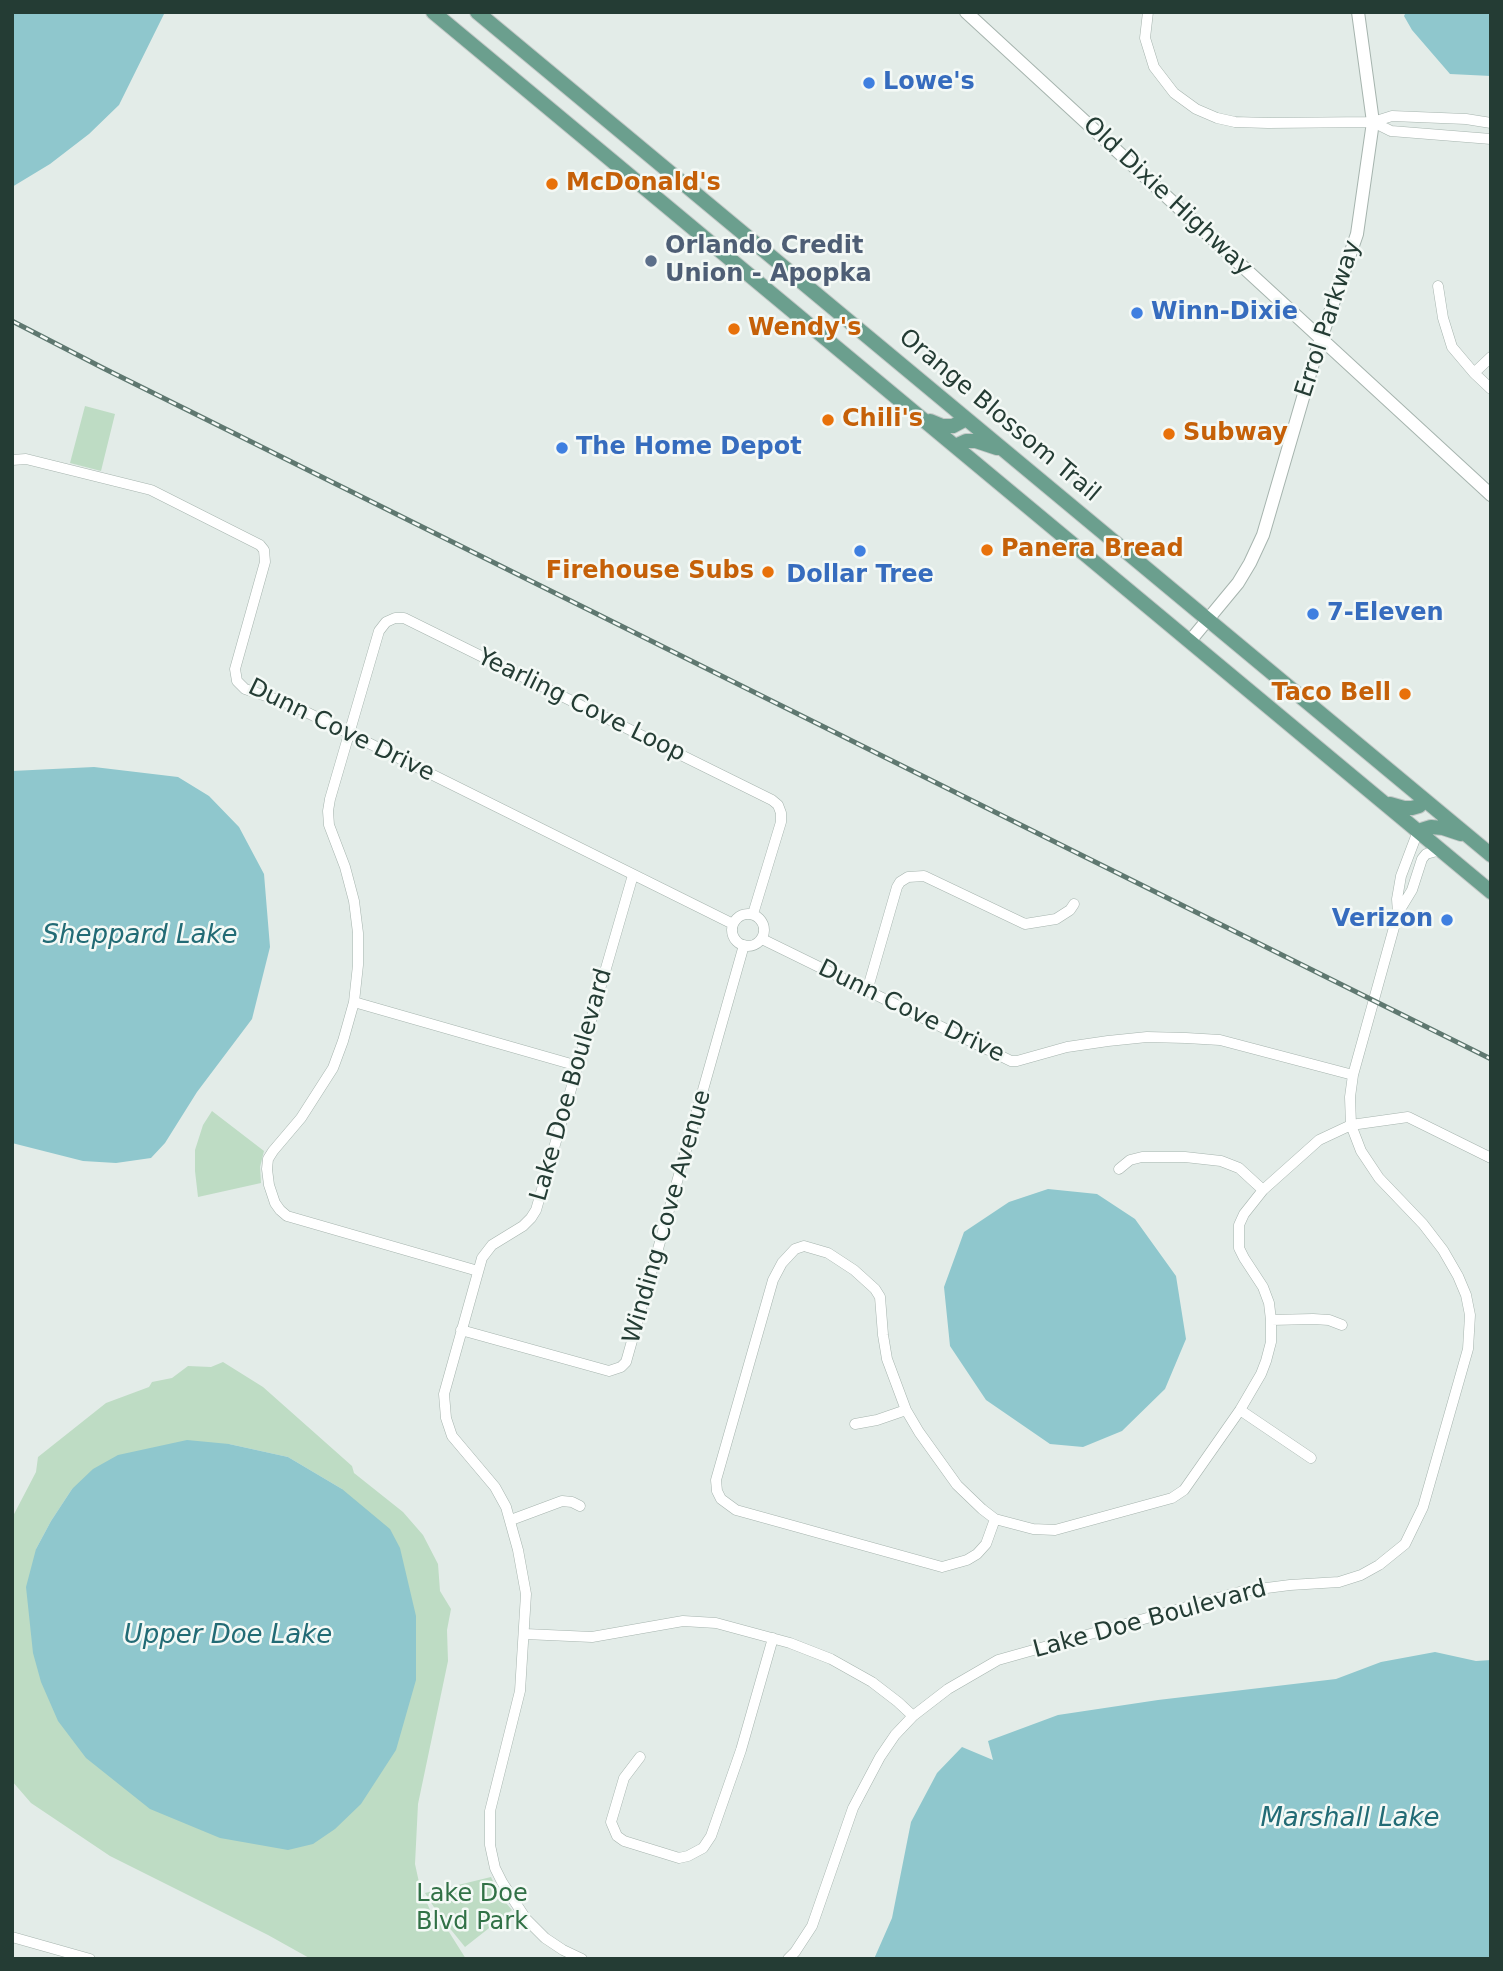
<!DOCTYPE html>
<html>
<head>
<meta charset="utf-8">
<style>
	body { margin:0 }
	#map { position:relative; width:1503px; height:1971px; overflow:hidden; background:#e3ece8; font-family:"DejaVu Sans",sans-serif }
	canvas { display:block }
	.frame { position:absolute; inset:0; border:14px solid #243c34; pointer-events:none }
</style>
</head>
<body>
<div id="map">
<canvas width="1503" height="1971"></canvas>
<div class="frame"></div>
</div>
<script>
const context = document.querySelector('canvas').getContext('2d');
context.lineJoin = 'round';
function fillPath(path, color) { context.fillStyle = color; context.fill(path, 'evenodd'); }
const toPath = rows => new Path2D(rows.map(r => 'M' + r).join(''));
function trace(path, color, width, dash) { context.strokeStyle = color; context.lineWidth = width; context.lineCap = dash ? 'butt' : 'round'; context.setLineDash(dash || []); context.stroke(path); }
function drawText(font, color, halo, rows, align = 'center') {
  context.font = font + ' "DejaVu Sans",sans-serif'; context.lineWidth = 5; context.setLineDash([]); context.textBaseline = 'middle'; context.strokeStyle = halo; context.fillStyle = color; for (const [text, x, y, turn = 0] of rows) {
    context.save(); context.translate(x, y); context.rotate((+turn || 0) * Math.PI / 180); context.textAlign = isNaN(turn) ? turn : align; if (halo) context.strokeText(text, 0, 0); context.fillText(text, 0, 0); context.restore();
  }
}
fillPath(toPath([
	[85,406,115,414,101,471,70,463],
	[212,1111,264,1151,260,1167,261,1183,198,1197,195,1171,195,1150,203,1125],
	[223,1362,263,1387,352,1466,354,1473,403,1512,423,1535,438,1564,440,1591,451,1609,447,1630,448,1661,418,1804,415,1864,420,1887,434,1919,449,1932,466,1959,311,1959,268,1935,110,1856,31,1803,12,1781,12,1518,36,1472,38,1457,106,1403,149,1387,152,1382,172,1378,188,1366,211,1367],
	[229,1444,288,1457,342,1489,36,1549,51,1521,72,1489],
	[491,1877,500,1896,512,1910,465,1947,439,1915,425,1893]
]), '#bedcc4');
fillPath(toPath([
	[12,12,165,12,119,105,89,134,50,164,12,187],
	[1406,12,1491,12,1491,76,1450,74,1412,30,1404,16],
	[94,767,178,777,209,796,239,827,264,874,270,947,252,1019,197,1092,165,1143,151,1158,116,1163,83,1161,12,1143,12,771],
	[1048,1189,1097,1194,1135,1219,1176,1276,1186,1339,1165,1389,1122,1431,1083,1447,1050,1444,986,1400,950,1346,944,1287,964,1232,1009,1202],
	[187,1440,229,1444,288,1457,342,1489,390,1529,400,1548,416,1616,416,1680,396,1750,361,1804,335,1829,313,1844,288,1850,220,1838,150,1809,86,1758,58,1721,41,1682,33,1653,26,1587,36,1549,51,1521,72,1489,93,1469,118,1455],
	[1435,1652,1476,1661,1491,1660,1491,1959,874,1959,892,1918,911,1822,937,1773,962,1747,993,1760,988,1741,1058,1715,1158,1700,1336,1679,1381,1662]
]), '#8fc7cd');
const minor = toPath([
	[1148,12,1145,38,1154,67,1174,93,1196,109,1217,118,1235,122,1268,123,1373,122,1392,116,1466,119,1491,123],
	[1373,122,1391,131,1491,139],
	[1438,286,1443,318,1452,347,1474,373,1491,389],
	[1474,373,1491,357],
	[12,460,26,459,151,490,260,545,264,550,265,562,235,669,237,681,245,689,290,704,733,924],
	[1398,913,1397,899,1401,876,1418,831],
	'732 930a16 16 0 1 1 32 0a16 16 0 1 1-32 0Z',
	[762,939,1011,1061,1017,1061,1067,1047,1108,1041,1147,1037,1186,1038,1220,1040,1353,1075],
	[867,991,897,887,900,882,908,877,924,876,1025,924,1056,919,1070,910,1074,904],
	[354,1002,578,1066],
	[1119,1169,1130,1160,1142,1157,1185,1157,1221,1161,1239,1168,1263,1190],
	[478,1271,287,1216,280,1210,275,1203,269,1185,267,1169,268,1159,273,1151,301,1118,333,1068,343,1041,354,1002,358,965,358,933,354,901,345,867,329,825,328,811,330,799,379,631,386,622,395,618,404,618,772,800,778,805,781,813,781,822,753,914],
	[1271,1320,1313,1319,1329,1320,1342,1325],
	[461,1330,609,1371,621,1367,626,1362,744,945],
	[1240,1410,1311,1458],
	[855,1424,877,1420,906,1410],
	[995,1519,986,1544,977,1554,967,1560,942,1567,736,1510,721,1499,717,1491,716,1480,773,1280,782,1263,795,1249,804,1246,828,1253,854,1270,875,1289,880,1297,883,1335,887,1359,906,1410,919,1432,957,1485,982,1509,995,1519,1033,1529,1055,1530,1172,1498,1184,1490,1240,1410,1261,1374,1266,1361,1271,1342,1271,1320,1269,1303,1263,1287,1244,1258,1239,1248,1239,1225,1244,1214,1263,1190,1319,1140,1351,1125,1408,1117,1491,1158],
	[511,1520,562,1501,572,1502,580,1506],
	[525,1634,592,1637,683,1621,716,1623,790,1643,831,1659,872,1682,898,1702,913,1716],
	[640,1757,624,1778,611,1822,617,1836,624,1841,679,1858,688,1856,703,1848,711,1836,741,1750,773,1638],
	[12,1937,90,1959],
	[582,1959,563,1950,545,1938,526,1919,502,1882,495,1868,490,1845,490,1811,520,1691,526,1594,518,1550,506,1507,495,1487,452,1436,446,1418,444,1394,482,1258,492,1245,523,1226,531,1218,536,1210,633,875],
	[788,1959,795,1952,812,1926,853,1808,880,1757,895,1735,913,1716,948,1689,998,1660,1243,1591,1290,1585,1339,1582,1361,1575,1379,1565,1405,1544,1423,1507,1468,1349,1470,1315,1466,1295,1458,1276,1443,1250,1423,1224,1379,1178,1361,1151,1351,1125,1350,1097,1353,1075,1398,913,1412,890,1422,859,1426,854,1437,851,1445,854]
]);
const tertiary = toPath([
	[966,12,1491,495],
	[1190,641,1238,583,1250,563,1263,535,1316,353,1357,234,1373,122,1358,12]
]);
const primary = toPath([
	[433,12,1491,892],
	[477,12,1491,855],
	[930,421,942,426,953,426,966,419],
	[955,446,966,441,976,441,997,448],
	[1390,804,1404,808,1412,808,1419,806,1425,800],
	[1418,831,1431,827,1443,828,1461,834]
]);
trace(minor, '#a6b4ae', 11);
trace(tertiary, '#a6b4ae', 14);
trace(primary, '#c2c8c6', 16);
trace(minor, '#fff', 10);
trace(tertiary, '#fff', 12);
trace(primary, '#6b9f8e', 14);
const rail = toPath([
	[12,321,103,368,1491,1059]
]);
trace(rail, '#5f7870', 5);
trace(rail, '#f4f9f6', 2.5, [8]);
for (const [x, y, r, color] of [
	[869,83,7,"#3f7fe0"],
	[552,184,7,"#e8710a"],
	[651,261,7,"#5c6f8a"],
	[1137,313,7,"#3f7fe0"],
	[734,329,7,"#e8710a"],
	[828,420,7,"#e8710a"],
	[1169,434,7,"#e8710a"],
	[562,448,7,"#3f7fe0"],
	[987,550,7,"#e8710a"],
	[860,551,7,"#3f7fe0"],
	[768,572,7,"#e8710a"],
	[1313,614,7,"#3f7fe0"],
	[1405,694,7,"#e8710a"],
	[1447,920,7,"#3f7fe0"]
]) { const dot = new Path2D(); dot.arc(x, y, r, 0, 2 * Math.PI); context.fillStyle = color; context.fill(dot); trace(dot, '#f4f9f6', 2.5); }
drawText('bold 24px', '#366cbe', '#f4f9f6', [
	["Lowe's",883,83],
	["Winn-Dixie",1151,313],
	["The Home Depot",576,448],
	["Dollar Tree",860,576,"center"],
	["7-Eleven",1327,614],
	["Verizon",1433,920,"right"]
], 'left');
drawText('bold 24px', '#c56008', '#f4f9f6', [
	["McDonald's",566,184],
	["Wendy's",748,329],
	["Chili's",842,420],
	["Subway",1183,434],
	["Panera Bread",1001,550],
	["Firehouse Subs",754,572,"right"],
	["Taco Bell",1391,694,"right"]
], 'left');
drawText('24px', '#243c34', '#f4f9f6', [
	["Old Dixie Highway",1167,197,43],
	["Errol Parkway",1329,319,-72],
	["Orange Blossom Trail",999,416,40],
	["Yearling Cove Loop",581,706,26],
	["Dunn Cove Drive",341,731,26],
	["Dunn Cove Drive",911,1012,26],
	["Lake Doe Boulevard",572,1085,-74],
	["Winding Cove Avenue",668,1217,-74],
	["Lake Doe Boulevard",1150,1620,-15]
]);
drawText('bold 24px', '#4e5e75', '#f4f9f6', [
	["Orlando Credit",665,247],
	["Union - Apopka",665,275]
], 'left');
drawText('24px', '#317146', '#f4f9f6', [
	["Lake Doe",472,1895],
	["Blvd Park",472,1923]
]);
drawText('italic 26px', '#226b75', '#f4f9f6', [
	["Sheppard Lake",140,936],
	["Upper Doe Lake",228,1636],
	["Marshall Lake",1350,1819]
]);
</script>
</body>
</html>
